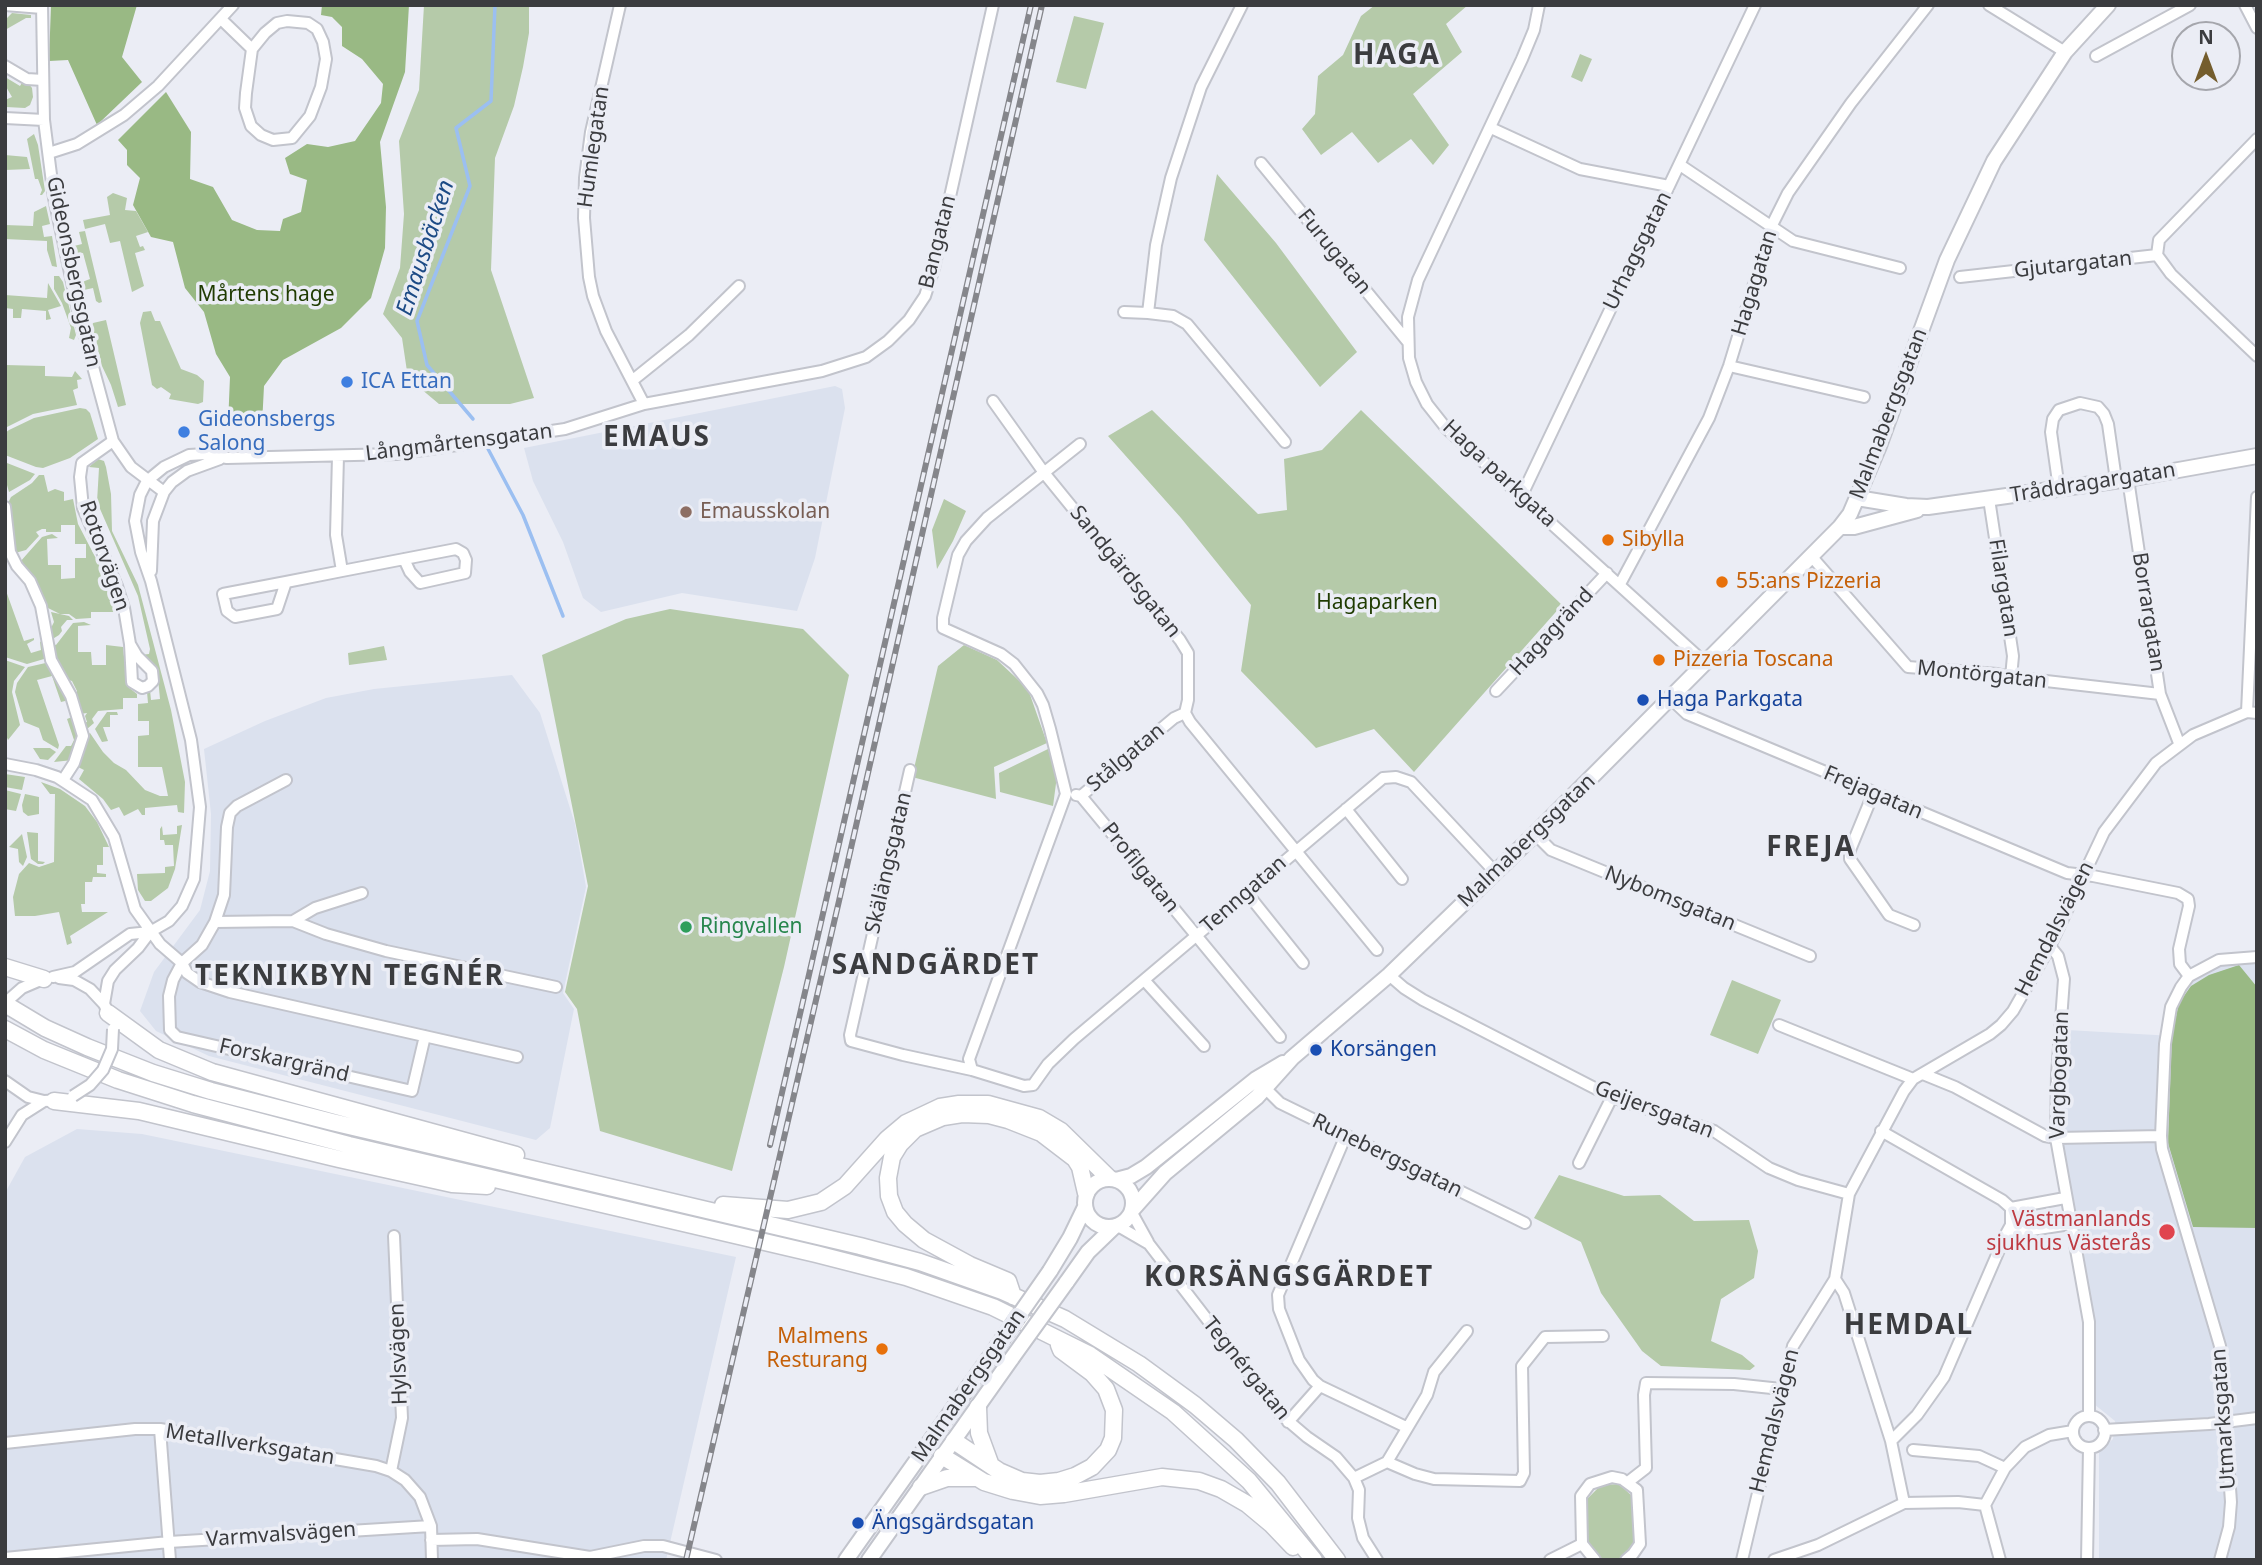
<!DOCTYPE html>
<html>
<head>
<meta charset="utf-8">
<style>
	body { margin:0 }
	#map { position:relative; width:2262px; height:1565px; overflow:hidden; background:#ebedf5; font-family:"Noto Sans",sans-serif }
	canvas { display:block }
	.frame { position:absolute; inset:0; border:7px solid #3b3c3f; pointer-events:none }
	.north { position:absolute; left:2171px; top:21px; width:70px; height:70px; box-sizing:border-box; background:#ebedf5; border:2px solid #a5a6ac; border-radius:50%; rotate:0deg; font-size:19px; font-weight:700; line-height:28px; text-align:center; color:#3b3c3f }
	.north::after { content:''; display:block; margin:auto; width:24px; height:32px; background:#745d2d; clip-path:polygon(50% 0,100% 100%,50% 72%,0 100%) }
</style>
</head>
<body>
<div id="map">
<canvas width="2262" height="1565"></canvas>
<div class="frame"></div>
<div class="north">N</div>
</div>
<script>
const context = document.querySelector('canvas').getContext('2d');
context.lineJoin = 'round';
function fillPath(path, color) { context.fillStyle = color; context.fill(path, 'evenodd'); }
const toPath = rows => new Path2D(rows.map(r => 'M' + r).join(''));
function trace(path, color, width, dash) { context.strokeStyle = color; context.lineWidth = width; context.lineCap = dash ? 'butt' : 'round'; context.setLineDash(dash || []); context.stroke(path); }
function drawText(font, color, halo, rows, align = 'center') {
  context.font = font + ' "Noto Sans",sans-serif'; context.lineWidth = 7; context.setLineDash([]); context.textBaseline = 'middle'; context.strokeStyle = halo; context.fillStyle = color; for (const [text, x, y, turn = 0] of rows) {
    context.save(); context.translate(x, y); context.rotate((+turn || 0) * Math.PI / 180); context.textAlign = isNaN(turn) ? turn : align; if (halo) context.strokeText(text, 0, 0); context.fillText(text, 0, 0); context.restore();
  }
}
fillPath(toPath([
	[835,386,842,389,845,408,815,558,797,611,682,593,601,612,583,598,563,542,533,481,524,448],
	[512,675,540,713,575,824,586,887,563,993,574,1009,550,1128,536,1140,209,1056,156,1031,140,1011,154,972,200,910,210,871,211,814,204,749,265,721,326,698,374,689],
	[2257,953,2257,1560,2099,1560,2099,1452,2113,1439,2115,1421,2094,1404,2084,1266,2070,1199,2060,1135,2067,1030,2173,1036,2184,975,2229,954],
	[77,1129,142,1134,736,1257,666,1560,5,1560,5,1193,25,1157]
]), '#dbe1ee');
fillPath(toPath([
	[424,5,529,5,529,33,523,67,514,106,495,158,491,270,534,398,510,404,439,404,408,378,402,338,383,314,400,268,404,214,399,141,419,90],
	[1375,5,1468,5,1446,24,1462,52,1413,94,1449,145,1433,165,1411,139,1378,163,1352,132,1321,155,1302,129,1315,114,1318,76,1343,55,1361,16],
	[12,13,31,15,31,18,26,18,5,30,5,20],
	[1074,16,1104,23,1086,89,1056,82],
	[1580,54,1592,59,1582,82,1571,77],
	[5,77,20,86,23,81,29,84,32,88,33,97,30,105,25,108,6,107,5,100,12,97,5,85],
	[34,134,38,145,45,191,42,195,40,195,42,190,38,179,35,179,27,139],
	[5,155,27,157,30,169,5,170],
	[1217,174,1276,243,1357,352,1320,387,1204,240],
	[113,193,127,198,125,210,136,211,148,232,136,236,140,247,143,246,145,250,135,253,144,286,132,292,120,241,110,243,105,224,85,229,83,220,110,215,107,197],
	[46,206,50,224,42,226,44,237,52,236,57,267,52,266,47,250,47,241,5,239,5,225,33,226,34,212],
	[85,231,102,302,99,303,96,301,93,288,84,290,82,282,90,279,83,253,75,255,74,246,82,244,79,232],
	[54,276,59,276,63,282,76,335,74,340,69,338,71,328,62,303,54,289],
	[48,283,61,306,48,310,51,319,46,320,46,311,22,309,21,318,13,318,13,309,5,308,5,295,47,298],
	[151,311,155,321,160,321,181,369,197,375,204,381,203,402,198,404,169,399,171,394,161,387,157,389,152,385,140,323,143,312],
	[106,320,126,405,118,407,111,385,102,366,92,326,93,323],
	[5,365,45,366,45,376,72,377,75,371,82,379,77,380,78,388,73,390,77,405,33,414,5,428],
	[80,408,86,409,90,413,98,439,70,458,43,468,36,467,5,455,5,433,9,430,34,418],
	[1152,410,1258,514,1287,510,1284,459,1322,450,1361,410,1562,605,1414,772,1374,729,1316,748,1241,671,1251,605,1181,518,1108,436],
	[98,459,104,461,106,467,111,494,112,531,138,585,171,710,185,782,184,813,178,812,177,805,145,808,145,815,142,815,138,809,124,816,119,807,111,810,103,799,79,779,84,770,76,766,85,736,90,733,103,752,114,763,126,770,145,790,160,796,168,796,162,767,138,767,138,736,149,735,149,721,138,721,138,704,148,703,147,692,150,690,151,700,160,699,157,668,141,655,149,654,150,649,138,596,97,502,99,468,89,467],
	[5,463,7,463,35,474,30,480,9,492,5,478],
	[39,475,44,475,48,492,55,489,64,492,64,501,73,499,78,524,104,574,119,612,91,612,91,618,76,619,69,614,60,614,44,606,20,562,42,537,52,534,58,538,47,539,48,565,61,565,61,579,75,578,75,558,86,558,86,544,75,544,75,525,61,525,61,532,46,532,46,529,42,529,36,532,39,536,26,550,15,553,10,523,9,501,11,497,32,483],
	[944,499,966,511,953,541,937,569,932,530],
	[5,588,24,641,34,638,34,640,27,644,31,653,41,650,40,642,44,640,47,657,44,659,27,664,5,657],
	[670,609,803,629,849,675,784,967,732,1171,600,1131,577,1009,565,992,588,886,542,655,626,619],
	[51,612,69,616,73,620,67,620,61,627,62,631,59,635,51,640,50,630,54,622],
	[84,622,91,625,78,626,78,652,91,652,92,665,106,665,106,645,123,647,127,686,137,694,137,698,123,698,123,709,98,711,92,719,94,723,87,729,82,723,87,722,85,716,87,713,80,714,75,697,77,691,72,681,65,679,55,660,53,644,56,645,73,623],
	[964,645,997,660,1028,689,1047,743,994,767,996,799,912,777,938,666],
	[384,646,387,660,349,665,348,653],
	[5,660,25,667,14,681,12,692,20,725,8,740,5,733],
	[50,662,69,700,61,702,52,676,37,680,59,745,58,749,43,740,39,728,24,722,15,692,17,683,28,667],
	[107,712,117,712,118,715,110,715,110,727,103,727,108,741,102,742,95,729],
	[72,717,75,718,78,739,73,760,54,762,66,746,71,746,74,740,67,719],
	[33,748,50,748,56,752,48,760,40,759],
	[1048,749,1057,776,1053,806,1000,792,999,773],
	[5,774,25,777,22,790,5,787],
	[41,782,60,789,85,806,97,822,109,847,103,847,103,865,97,865,97,873,106,874,106,877,93,877,92,882,85,882,85,904,81,904,82,912,108,912,70,936,72,943,67,945,59,912,35,916,15,916,13,897,19,874,29,863,39,867,54,862,55,794,50,794],
	[5,790,21,794,16,811,5,809],
	[25,794,39,797,39,814,28,816,23,812,22,805],
	[182,825,175,869,168,888,151,901,145,901,138,890,137,874,165,873,165,867,174,866,173,845,165,845,164,840,160,840,160,829,162,826,163,835,177,834,177,826],
	[27,832,38,833,38,861,45,862,43,864,38,864,31,859],
	[22,834,27,857,23,866,19,862,18,849,9,847],
	[1732,980,1781,1000,1758,1054,1710,1035],
	[1559,1175,1624,1196,1660,1195,1694,1221,1749,1220,1758,1251,1754,1278,1721,1299,1711,1341,1742,1355,1755,1366,1750,1370,1661,1366,1642,1351,1601,1293,1581,1242,1534,1218],
	[1619,1484,1632,1496,1635,1541,1625,1559,1600,1560,1588,1547,1586,1500,1601,1485]
]), '#b5caa9');
fillPath(toPath([
	[51,5,137,5,122,57,142,82,97,125,68,60,49,61],
	[322,5,409,5,405,72,380,142,386,207,385,248,371,298,341,328,283,360,264,386,262,425,228,425,230,377,216,354,204,312,185,288,173,242,151,237,133,205,140,178,127,165,127,150,118,140,166,92,191,132,190,179,213,187,232,220,257,230,280,231,283,219,301,212,307,180,290,174,285,158,307,144,328,147,355,141,381,103,383,84,362,59,342,46,342,27,332,17,321,15],
	[2239,965,2257,987,2257,1228,2193,1227,2168,1143,2172,1034,2179,1003,2191,986,2209,975]
]), '#99b984');
trace(toPath([
	[473,419,427,365,417,321,470,186,456,128,491,101,495,5],
	[487,447,523,515,563,616]
]), '#9bbff1', 3.5);
const minor = toPath([
	[5,5,42,8],
	[42,5,44,120,54,198,79,315,113,441,131,467,164,492],
	[620,5,591,132,585,178,584,218,589,277,593,296,606,331,644,404],
	[1539,5,1534,30,1522,59,1418,280,1408,317,1409,358,1416,382,1427,404,1446,428,1704,662],
	[1989,5,2065,52],
	[2245,5,2257,28],
	[221,19,252,49],
	[287,21,308,23,317,29,323,42,326,59,321,87,310,116,292,138,273,140,261,135,251,126,245,108,246,93,252,49,265,33,277,23,287,21],
	[2096,56,2190,5],
	[5,66,27,79,43,80],
	[5,118,44,120],
	[1491,128,1580,169,1669,186],
	[49,153,77,144,124,115,158,86,233,5],
	[1261,163,1408,342],
	[1680,165,1793,241,1900,268],
	[2157,255,2159,240,2257,139],
	[2157,255,2171,274,2257,356],
	[1960,277,2157,255],
	[1124,312,1148,313,1156,245,1171,178,1201,87,1242,5],
	[1148,313,1173,316,1187,324,1285,442],
	[1729,366,1864,397],
	[633,380,689,335,739,286],
	[993,401,1045,474,1180,640,1188,653,1188,700,1185,713,1190,722,1377,950],
	[113,441,82,463,80,477,83,508,117,586,124,608,130,644,132,682,142,688,148,686,153,681,152,671,137,656,130,644],
	[1080,444,987,518,966,541,958,555,943,618,943,628,1001,654,1014,664,1037,693,1043,705,1050,729,1066,794,969,1059,972,1070,1024,1086,1033,1085,1048,1064,1074,1039,1383,778,1396,777,1411,782,1495,872],
	[338,456,336,535,342,571,456,549,463,553,466,560,465,573,420,583,410,572,404,559],
	[2128,479,2160,694,2179,743],
	[2059,489,2051,432,2053,419,2059,410,2080,403,2098,407,2104,414,2108,424,2116,480],
	[1521,497,1755,5],
	[1989,499,2013,656,2011,677],
	[5,507,10,552,17,566,30,581,41,606,51,660,71,696,83,736,74,763,63,780],
	[1812,557,1908,667,1997,674,2011,677,2160,694],
	[151,571,153,521,164,492,172,482,187,471,220,459],
	[286,582,277,609,235,617,227,611,223,594,286,582,342,571],
	[1620,584,1709,418,1729,366,1772,225,1788,193,1851,103,1928,5],
	[1496,691,1607,573],
	[1669,697,1687,714,2067,873,2093,876,2178,893,2188,899,2189,906,2179,949,2180,964,2189,976],
	[2247,712,2257,497],
	[5,764,36,770,57,777,92,800,114,837,135,909,160,944,182,963,187,973,200,982,230,992,517,1057],
	[910,770,850,1035,851,1041,903,1055,972,1070],
	[286,780,237,806,230,813,227,827,224,895,215,922,202,945,182,963,173,980,169,996,170,1030,177,1037,412,1091,425,1036],
	[1873,794,1850,850,1850,859,1889,915,1914,925],
	[1076,795,1081,796,1174,718,1185,713],
	[1081,796,1280,1037],
	[1346,809,1402,879],
	[1535,834,1551,850,1810,956],
	[1247,893,1303,963],
	[293,921,315,908,362,893],
	[215,922,293,921,326,934,386,951,556,987],
	[2050,946,2058,956,2064,979,2057,1075,2056,1138,2089,1322,2089,1416],
	[1389,975,1404,988,1423,1000,1612,1097,1714,1131,1769,1168,1798,1180,1849,1194],
	[53,977,75,972,130,934,150,932,169,921,182,906,194,879,200,807,191,740,151,581,141,552,135,521,140,495,147,481,164,467,189,455,206,454,227,458,396,454,565,429,644,404,822,371,866,357,888,341,909,320,925,296,934,268,993,5],
	[59,978,74,980,90,989,104,1004,110,1016],
	[1145,981,1204,1046],
	[5,1003,22,988,43,979],
	[104,1004,108,981,115,970,138,948,150,932],
	[1779,1025,1913,1079],
	[1923,1074,1955,1087,2045,1136,2056,1138,2161,1136],
	[5,1081,28,1097,44,1101,60,1100],
	[1260,1083,1280,1103,1525,1223],
	[1881,1131,2002,1200,2011,1208,2011,1225,2006,1234,2070,1224],
	[1346,1135,1278,1295,1279,1309,1299,1360,1313,1380,1320,1386,1406,1427],
	[5,1142,22,1115,44,1101],
	[1579,1163,1612,1097],
	[2011,1208,2065,1198],
	[1132,1213,1148,1242],
	[1118,1226,1149,1244,1280,1414,1307,1437,1336,1457,1354,1478,1359,1490,1358,1518,1363,1538,1377,1560],
	[1835,1279,1844,1293,1891,1441,1904,1503],
	'2073 1432a16 16 0 1 1 32 0a16 16 0 1 1-32 0Z',
	[1288,1422,1320,1386],
	[160,1429,170,1560],
	[2104,1430,2209,1424,2257,1418],
	[1891,1441,1917,1415,1944,1377,2006,1234],
	[5,1443,135,1429,160,1429,376,1466,391,1471,405,1480,420,1497,431,1526,432,1560],
	[1913,1450,1979,1456,2005,1468],
	[1387,1462,1427,1395,1434,1372,1467,1331],
	[391,1471,402,1418,394,1236],
	[1354,1478,1387,1462,1415,1474,1434,1479,1520,1481,1524,1473,1522,1366,1545,1337,1603,1336],
	[1628,1482,1646,1468,1644,1395,1646,1383,1734,1384,1781,1389],
	[1985,1505,2005,1468,2025,1447,2049,1435,2073,1431],
	[1985,1505,2000,1560],
	[431,1540,477,1539,590,1557,644,1546,663,1546,716,1560],
	[5,1558,169,1542,431,1526],
	[1550,1560,1582,1544],
	[1595,1560,1582,1544,1581,1496,1590,1484,1612,1477,1622,1479,1637,1490,1640,1544,1633,1554,1626,1560],
	[1742,1560,1793,1346,1835,1279,1849,1194,1904,1091,1913,1079,1990,1034,2001,1025,2013,1011,2050,946,2104,832,2156,763,2193,735,2247,712,2257,713],
	[1774,1560,1818,1545,1904,1503,1958,1502,1985,1505],
	[2087,1560,2089,1448],
	[2220,1560,2229,1527,2231,1502,2220,1346,2162,1149,2161,1136,2165,1044,2171,1007,2181,987,2189,976,2219,960,2257,957]
]);
const major = toPath([
	[1857,498,1906,506,1928,507,2128,479,2257,456],
	[1840,527,1854,527,1917,510],
	'1085 1203a24 24 0 1 1 48 0a24 24 0 1 1-48 0Z',
	[1116,1180,1131,1176,1146,1167,1256,1079,1283,1063],
	[1133,1209,1165,1173,1257,1097,1292,1058,1389,975,1535,834,1840,527,1850,514,1879,446,1947,260,1994,161,2065,52,2108,5],
	[1050,1271,1070,1238,1085,1207],
	[1066,1283,1088,1252,1114,1227],
	[846,1560,997,1347],
	[869,1560,1012,1358]
]);
const highway = toPath([
	[5,967,44,979],
	[5,1004,45,1028,87,1047,153,1073,211,1091,332,1122,860,1246,920,1262,1002,1291,1065,1319,1139,1364,1195,1405,1236,1440,1278,1483,1337,1560],
	[108,1013,159,1050,212,1072,516,1155],
	[5,1029,44,1050,118,1080,193,1104,349,1145,816,1254,906,1277,993,1307,1090,1355,1173,1412,1249,1481,1314,1560],
	[54,1101,139,1111,339,1159,452,1184,487,1186],
	[723,1205,788,1210,821,1202,845,1186,887,1139,906,1123,940,1107,959,1104,988,1104,1039,1118,1061,1131,1109,1178],
	[1013,1296,1008,1281,970,1265,924,1240,905,1224,895,1212,889,1196,888,1178,892,1157,900,1144,915,1129,943,1117,962,1114,989,1115,1008,1120,1041,1133,1075,1159,1080,1167,1086,1193],
	[978,1407,979,1433,990,1463],
	[954,1441,999,1471,1022,1481,1040,1483,1059,1481,1075,1476,1092,1467,1108,1450,1113,1438,1114,1410,1106,1389,1092,1373,1061,1350,1059,1345],
	[942,1456,984,1482,1013,1491,1040,1496,1064,1494,1162,1477,1199,1481,1221,1489,1247,1504,1271,1524,1293,1547],
	[921,1487,947,1478,976,1478]
]);
trace(minor, '#c2c4cc', 14);
trace(major, '#c2c4cc', 18);
trace(highway, '#c2c4cc', 19);
trace(minor, '#fff', 10);
trace(major, '#fff', 14);
trace(highway, '#fff', 16);
const rail = toPath([
	[770,1145,1031,5],
	[686,1560,839,901,1042,5]
]);
trace(rail, '#85868b', 6);
trace(rail, '#ebedf5', 3.5, [10]);
const minorBridge = toPath([
	[73,1096,90,1085,103,1070,112,1049,113,1029]
]);
const majorBridge = toPath([
	[997,1347,1050,1271],
	[1012,1358,1066,1283]
]);
trace(minorBridge, '#c2c4cc', 14, []);
trace(majorBridge, '#c2c4cc', 18, []);
trace(minorBridge, '#fff', 10);
trace(majorBridge, '#fff', 14);
for (const [x, y, r, color] of [
	[347,382,7,"#3f7fe0"],
	[184,432,7,"#3f7fe0"],
	[686,512,7,"#8d6e63"],
	[1608,540,7,"#e8710a"],
	[1722,582,7,"#e8710a"],
	[1659,660,7,"#e8710a"],
	[1643,700,7,"#1a4fb4"],
	[686,927,7,"#2e9e5b"],
	[1316,1050,7,"#1a4fb4"],
	[2167,1232,9,"#e0444e"],
	[882,1349,7,"#e8710a"],
	[858,1523,7,"#1a4fb4"]
]) { const dot = new Path2D(); dot.arc(x, y, r, 0, 2 * Math.PI); context.fillStyle = color; context.fill(dot); trace(dot, '#ebedf5', 2.5); }
drawText('21px', '#3b3c3f', '#ebedf5', [
	["Humlegatan",594,147,-82],
	["Bangatan",938,242,-76],
	["Urhagsgatan",1638,251,-64],
	["Furugatan",1334,252,51],
	["Gjutargatan",2073,265,-6],
	["Gideonsbergsgatan",73,272,78],
	["Hagagatan",1755,283,-73],
	["Malmabergsgatan",1889,414,-69],
	["Långmårtensgatan",459,443,-7],
	["Haga parkgata",1499,474,43],
	["Tråddragargatan",2093,483,-9],
	["Rotorvägen",104,556,71],
	["Sandgärdsgatan",1125,572,51],
	["Filargatan",2003,588,81],
	["Borrargatan",2148,612,81],
	["Hagagränd",1552,632,-47],
	["Montörgatan",1982,675,6],
	["Stålgatan",1126,758,-40],
	["Frejagatan",1873,793,23],
	["Malmabergsgatan",1527,841,-44],
	["Skälängsgatan",889,863,-77],
	["Profilgatan",1140,868,51],
	["Tenngatan",1244,895,-41],
	["Nybomsgatan",1670,899,22],
	["Hemdalsvägen",2055,929,-63],
	["Forskargränd",284,1061,13],
	["Vargbogatan",2060,1075,-88],
	["Geijersgatan",1654,1110,21],
	["Runebergsgatan",1387,1156,26],
	["Hylsvägen",399,1354,-92],
	["Tegnérgatan",1246,1369,51],
	["Malmabergsgatan",969,1386,-55],
	["Utmarksgatan",2224,1419,-94],
	["Hemdalsvägen",1775,1421,-76],
	["Metallverksgatan",250,1445,9],
	["Varmvalsvägen",281,1535,-4]
]);
drawText('21px', '#1f3b01', '#ebedf5', [
	["Mårtens hage",266,295],
	["Hagaparken",1377,603]
]);
drawText('21px', '#366cbe', '#ebedf5', [
	["ICA Ettan",361,382],
	["Gideonsbergs",198,420],
	["Salong",198,444]
], 'left');
drawText('21px', '#785e54', '#ebedf5', [
	["Emausskolan",700,512]
], 'left');
drawText('21px', '#c56008', '#ebedf5', [
	["Sibylla",1622,540],
	["55:ans Pizzeria",1736,582],
	["Pizzeria Toscana",1673,660],
	["Malmens",868,1337,"right"],
	["Resturang",868,1361,"right"]
], 'left');
drawText('21px', '#164399', '#ebedf5', [
	["Haga Parkgata",1657,700],
	["Korsängen",1330,1050],
	["Ängsgärdsgatan",872,1523]
], 'left');
drawText('21px', '#27864d', '#ebedf5', [
	["Ringvallen",700,927]
], 'left');
drawText('21px', '#be3a42', '#ebedf5', [
	["Västmanlands",2151,1220],
	["sjukhus Västerås",2151,1244]
], 'right');
drawText('italic 23px', '#1c4a85', '#ebedf5', [
	["Emausbäcken",426,248,-72]
]);
context.letterSpacing = '2px';
drawText('bold 28px', '#3b3c3f', '#ebedf5', [
	["HAGA",1397,56],
	["EMAUS",657,438],
	["FREJA",1811,848],
	["SANDGÄRDET",936,966],
	["TEKNIKBYN TEGNÉR",350,977],
	["KORSÄNGSGÄRDET",1289,1278],
	["HEMDAL",1909,1326]
]);
context.letterSpacing = '0px';
</script>
</body>
</html>
